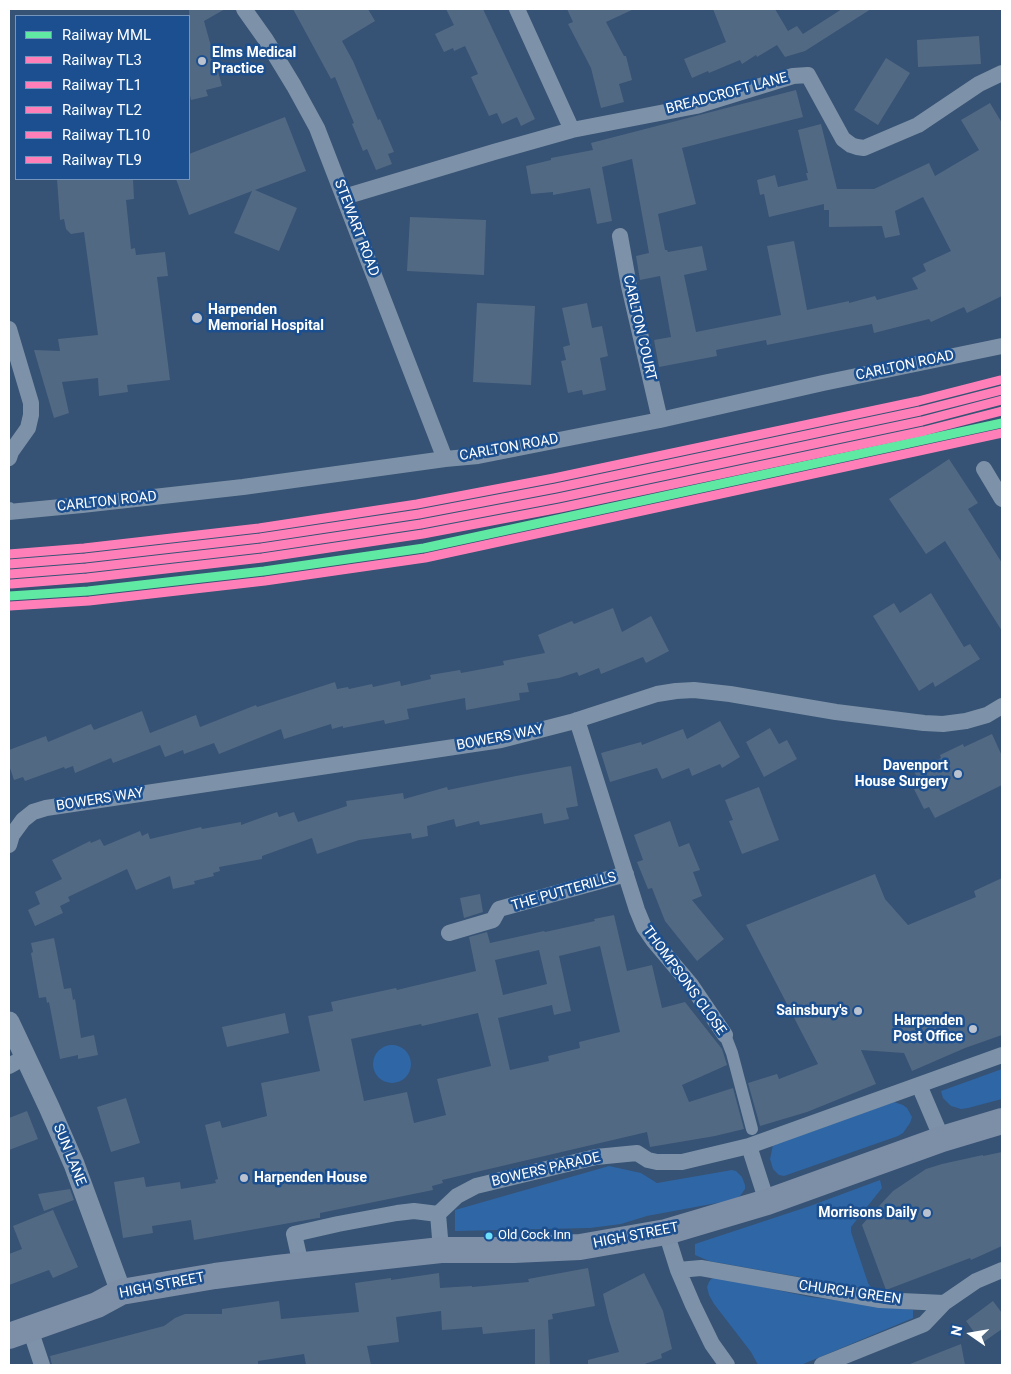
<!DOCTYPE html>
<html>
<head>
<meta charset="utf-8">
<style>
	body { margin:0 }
	#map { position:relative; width:1011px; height:1374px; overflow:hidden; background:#365274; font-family:Roboto,sans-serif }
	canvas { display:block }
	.frame { position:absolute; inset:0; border:10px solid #fff; pointer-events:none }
	.legend { position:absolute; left:15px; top:15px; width:175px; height:165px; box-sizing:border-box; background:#1b4f8f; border:1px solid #7695bc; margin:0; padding:6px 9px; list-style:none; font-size:15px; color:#fff }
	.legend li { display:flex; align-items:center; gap:10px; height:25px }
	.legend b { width:25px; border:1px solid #7695bc }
	.north { position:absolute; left:946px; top:1309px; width:50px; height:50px; -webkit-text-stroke:4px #1b4f8f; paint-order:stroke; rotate:283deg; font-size:14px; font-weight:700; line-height:20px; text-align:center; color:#fff }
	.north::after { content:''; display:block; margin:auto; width:18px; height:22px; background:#fff; clip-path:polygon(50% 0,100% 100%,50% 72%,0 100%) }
</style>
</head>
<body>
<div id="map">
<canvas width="1011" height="1374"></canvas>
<div class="frame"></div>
<ul class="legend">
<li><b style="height:6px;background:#60e9a3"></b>Railway MML</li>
<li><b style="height:6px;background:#ff80b9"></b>Railway TL3</li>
<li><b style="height:6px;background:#ff80b9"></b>Railway TL1</li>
<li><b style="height:6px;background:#ff80b9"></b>Railway TL2</li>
<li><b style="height:6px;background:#ff80b9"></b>Railway TL10</li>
<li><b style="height:6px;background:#ff80b9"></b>Railway TL9</li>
</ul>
<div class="north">N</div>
</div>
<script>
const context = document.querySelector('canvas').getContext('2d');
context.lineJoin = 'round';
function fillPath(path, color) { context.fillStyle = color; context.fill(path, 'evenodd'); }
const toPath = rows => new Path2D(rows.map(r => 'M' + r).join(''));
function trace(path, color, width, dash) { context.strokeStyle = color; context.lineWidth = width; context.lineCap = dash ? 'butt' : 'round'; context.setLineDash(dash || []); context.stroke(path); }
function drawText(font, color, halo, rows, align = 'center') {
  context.font = font + ' Roboto,sans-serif'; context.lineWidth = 5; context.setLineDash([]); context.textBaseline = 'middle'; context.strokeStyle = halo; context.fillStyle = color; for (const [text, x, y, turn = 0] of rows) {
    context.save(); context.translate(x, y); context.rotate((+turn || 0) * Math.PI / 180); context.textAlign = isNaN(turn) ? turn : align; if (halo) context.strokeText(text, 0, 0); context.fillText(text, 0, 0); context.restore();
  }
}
fillPath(toPath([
	'373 1064a19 19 0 1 1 38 0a19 19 0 1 1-38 0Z',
	[1002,1069,1002,1099,968,1108,961,1109,951,1106,943,1098,941,1091],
	[894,1102,903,1105,907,1108,912,1117,910,1123,903,1133,898,1136,784,1176,779,1175,773,1169,770,1159,773,1145],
	[609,1166,641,1173,657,1183,732,1170,736,1171,742,1177,745,1185,745,1189,740,1196,733,1200,647,1216,621,1224,590,1228,455,1231,455,1210],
	[880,1180,882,1188,851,1227,851,1232,868,1283,873,1290,709,1261,695,1255,695,1244,810,1206],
	[716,1277,810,1297,913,1310,913,1318,801,1365,758,1365,751,1352,714,1304,709,1295,707,1287,709,1282,711,1279]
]), '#2f66a5');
fillPath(toPath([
	[189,9,225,9,204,21,222,86,206,90,208,96,191,100,189,91],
	[293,9,368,9,375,21,342,41,353,61,378,120,380,119,394,152,388,154,392,164,376,170,367,149,363,151,352,124,354,123,335,77,331,79],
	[446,9,483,9,535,119,521,126,517,117,502,124,497,113,489,116,471,77,478,74,465,46,454,51,453,48,444,52,435,34,454,25],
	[567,9,634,9,606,22,624,56,626,56,632,80,619,84,624,102,601,108,591,68,568,24,573,22],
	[713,9,775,9,788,31,797,26,803,34,842,9,871,9,805,51,785,57,777,45,757,57,756,55,742,64,740,60,709,73,708,71,692,78,684,59,726,42],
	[979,36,981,64,918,67,917,40],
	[886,58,910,73,878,125,854,110],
	[796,90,803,117,682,148,696,204,658,214,665,250,667,250,668,252,702,246,707,270,684,275,696,332,781,315,767,246,794,241,807,310,849,301,849,303,875,296,877,300,918,289,912,278,926,271,923,264,951,251,923,197,895,211,900,235,885,238,882,226,829,227,829,210,824,210,824,204,769,217,764,194,760,195,757,180,775,175,778,187,808,180,806,173,808,173,798,130,821,124,837,189,874,189,929,163,935,176,979,150,961,120,990,103,1002,123,1002,296,967,313,964,307,931,322,929,319,874,333,872,324,767,345,766,340,716,350,717,356,659,367,654,340,671,337,660,276,640,280,636,256,649,253,632,159,602,167,612,221,597,224,590,188,553,195,553,192,531,194,526,166,551,160,551,158,593,150,591,143],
	[285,117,306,171,255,190,297,208,279,251,234,233,252,191,189,215,176,179,189,179,189,154],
	[57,179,133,179,134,199,126,200,131,249,135,248,136,255,165,252,168,276,157,277,170,380,127,385,128,392,99,396,98,378,62,382,69,413,54,418,34,350,60,351,58,339,98,335,84,232,71,234,66,229,64,219,60,220],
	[410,217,486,220,484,275,407,271],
	[477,303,535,306,531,385,473,382],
	[587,303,592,328,602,326,608,356,600,358,606,390,583,395,582,390,568,393,561,361,566,360,563,347,570,345,562,308],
	[949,459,978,503,968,509,1002,563,1002,631,945,541,926,554,889,499],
	[931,593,964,647,970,644,980,659,935,687,933,682,919,691,873,616,894,603,900,613],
	[613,608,622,632,651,616,669,651,646,663,643,657,601,674,599,668,579,676,577,672,559,678,527,683,529,692,519,693,520,700,466,710,465,698,407,709,409,719,385,724,384,720,343,728,343,726,332,729,331,724,284,739,281,729,219,754,214,743,184,754,183,750,165,757,160,745,113,763,111,758,75,773,73,766,65,769,64,767,25,781,23,777,14,780,9,765,9,750,46,736,48,742,91,724,94,730,142,711,150,733,196,715,200,727,256,705,257,707,335,682,337,689,348,687,349,689,372,684,373,687,400,681,401,686,431,679,430,675,460,670,461,673,504,665,503,661,545,653,538,635,572,621,574,624],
	[720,721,740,757,722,768,720,764,692,776,689,768,662,779,657,768,610,782,601,753,641,742,642,745,683,729,687,739],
	[770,728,779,744,787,740,797,759,764,777,746,742],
	[992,734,1002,756,1002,785,935,818,929,807,924,809,914,789,921,786,914,771,941,758,940,755,963,744,964,747],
	[571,766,578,806,566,808,569,819,544,824,542,813,480,825,479,821,456,827,454,819,427,826,428,836,412,839,411,833,359,840,317,854,312,838,262,856,262,859,219,867,220,871,213,873,214,876,194,881,195,884,173,889,170,876,136,890,127,869,68,897,70,901,60,906,63,913,35,926,28,910,40,904,35,892,62,879,52,860,90,841,91,843,100,839,104,846,140,831,142,836,148,833,150,839,201,827,202,829,241,822,241,825,277,812,279,817,294,812,298,822,347,806,346,801,403,793,404,799,447,787,448,790,516,776],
	[759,787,779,840,742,854,729,821,733,820,725,800],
	[670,821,679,847,689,843,700,870,693,872,702,896,692,900,724,939,697,961,665,921,652,888,648,889,637,862,643,860,634,835],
	[875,874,885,899,908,925,976,897,974,891,1002,878,1002,1035,965,1048,912,1071,904,1053,861,1050,876,1084,807,1112,760,1126,748,1083,777,1074,779,1079,818,1064,746,925],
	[480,894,483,912,464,918,460,898],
	[614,915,627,971,652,965,662,1008,685,1002,722,1049,727,1065,682,1085,689,1102,733,1088,744,1129,715,1136,650,1147,647,1132,442,1180,443,1183,432,1186,433,1190,320,1213,320,1218,318,1218,194,1240,191,1220,152,1226,153,1233,123,1238,114,1182,144,1177,146,1187,180,1182,181,1189,216,1183,215,1180,218,1179,205,1125,220,1121,222,1128,267,1116,261,1083,320,1071,308,1016,333,1011,331,1002,396,988,397,990,476,971,469,937,487,932,490,943,544,931,545,932,595,921,594,919],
	[600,946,620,1032,579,1042,580,1048,548,1056,549,1061,510,1070,498,1018,552,1005,554,1015,571,1011,559,956],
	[539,950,547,984,503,995,495,960],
	[478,1013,491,1066,437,1079,446,1115,414,1123,407,1092,364,1101,351,1039,421,1024,422,1026],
	[54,938,64,989,71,988,73,1000,75,999,81,1038,94,1035,98,1055,78,1059,78,1055,60,1059,49,1002,47,1003,46,997,39,998,31,953,33,952,31,943],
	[285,1013,289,1033,227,1047,222,1027],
	[126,1098,140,1143,111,1152,97,1107],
	[27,1111,38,1139,9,1150,9,1118],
	[1002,1152,1002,1246,971,1260,970,1258,886,1290,862,1225,868,1218,893,1191,926,1169,942,1164,983,1155,983,1156],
	[70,1189,74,1200,44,1211,38,1194],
	[53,1210,78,1267,53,1278,49,1270,9,1285,9,1254,22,1249,13,1226],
	[588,1268,595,1306,552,1314,553,1319,548,1320,550,1365,535,1365,535,1329,483,1334,482,1327,442,1330,441,1311,396,1317,399,1342,367,1346,371,1365,306,1365,304,1354,258,1361,258,1365,52,1365,50,1356,164,1326,175,1318,185,1314,222,1314,222,1309,279,1301,281,1319,359,1312,355,1283,391,1278,391,1280,439,1273,440,1288,472,1286,472,1287,529,1282,528,1279],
	[644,1273,663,1311,672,1349,661,1354,662,1358,642,1365,588,1365,588,1360,619,1352,609,1320,603,1294],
	[993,1301,1002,1313,1002,1329,982,1343,966,1321],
	[961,1344,965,1365,910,1365,910,1364]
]), '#526984');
trace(toPath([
	[725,1035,732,1053,752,1129]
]), '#7d92a8', 12);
trace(toPath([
	[244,9,266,40,294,86,317,128,445,459],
	[517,9,572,130],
	[344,197,494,152,572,130,696,106,793,76,808,75,843,139,851,145,857,147,864,148,918,125,979,84,1002,73],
	[620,236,629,286,660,420],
	[9,329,31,403,31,415,28,428,11,452,9,458],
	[984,469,1002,499],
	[9,510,9,512,82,505,243,487,445,459,478,456,660,420,823,383,1002,346],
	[577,720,637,910,644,927,653,940,691,985,725,1035],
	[9,845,12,835,23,820,33,812,46,808,501,740,571,722,657,694,676,691,694,690,730,694,836,712,924,723,943,724,966,721,987,715,1002,706],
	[449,933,493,920,499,909,626,874],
	[9,1066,25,1057],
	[919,1085,942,1139],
	[749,1146,767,1202],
	[438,1214,441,1250],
	[666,1232,678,1270,693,1305,712,1344,727,1365],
	[301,1265,294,1234,338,1224,397,1213,414,1211,438,1214,457,1196,476,1186,596,1157,637,1153,648,1160,657,1162,682,1162,749,1146,1002,1055],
	[678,1270,701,1268,880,1300,944,1303],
	[30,1329,42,1365],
	[822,1365,924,1324,944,1303,976,1281,1002,1270]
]), '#7d92a8', 16);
trace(toPath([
	[9,1022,49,1107,74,1164,121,1292]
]), '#7d92a8', 21);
trace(toPath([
	[9,1336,97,1305,121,1292,215,1276,277,1268,441,1250,514,1250,580,1247,666,1232,767,1202,942,1139,1002,1121]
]), '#7d8ea7', 26);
trace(toPath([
	[9,596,88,591,264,571,424,548,1002,423]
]), '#60e9a3', 9);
trace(toPath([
	[10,606,89,601,265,581,425,558,1002,433]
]), '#ff80b9', 9);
trace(toPath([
	[9,564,85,558,260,538,419,514,556,488,920,411,1002,390]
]), '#ff80b9', 9);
trace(toPath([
	[10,574,86,568,261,548,421,524,558,498,922,421,1002,400]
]), '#ff80b9', 9);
trace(toPath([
	[9,554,84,548,259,528,417,504,554,478,918,401,1000,380]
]), '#ff80b9', 9);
trace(toPath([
	[11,584,87,578,262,558,423,534,560,508,924,431,1002,411]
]), '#ff80b9', 9);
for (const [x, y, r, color] of [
	[202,61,5,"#b9c2ce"],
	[197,318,6,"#b9c2ce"],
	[958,774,5,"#b9c2ce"],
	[858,1011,5,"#b9c2ce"],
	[973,1029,5,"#b9c2ce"],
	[244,1178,5,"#b9c2ce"],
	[927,1213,5,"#b9c2ce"],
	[489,1236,4.5,"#6ddff8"]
]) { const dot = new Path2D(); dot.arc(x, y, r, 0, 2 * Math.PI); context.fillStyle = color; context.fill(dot); trace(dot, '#1b4f8f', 2); }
drawText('13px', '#fff', '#1b4f8f', [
	["Old Cock Inn",498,1236]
], 'left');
drawText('bold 14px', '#fff', '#1b4f8f', [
	["Elms Medical",212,53,"left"],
	["Practice",212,69,"left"],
	["Harpenden",208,310,"left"],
	["Memorial Hospital",208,326,"left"],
	["Davenport",948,766],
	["House Surgery",948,782],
	["Sainsbury's",848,1011],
	["Harpenden",963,1021],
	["Post Office",963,1037],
	["Harpenden House",254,1178,"left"],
	["Morrisons Daily",917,1213]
], 'right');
drawText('14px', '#fff', '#1b4f8f', [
	["BREADCROFT LANE",727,94,-15],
	["STEWART ROAD",356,228,69],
	["CARLTON COURT",639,328,77],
	["CARLTON ROAD",905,366,-12],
	["CARLTON ROAD",509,448,-10],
	["CARLTON ROAD",107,502,-6],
	["BOWERS WAY",500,738,-11],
	["BOWERS WAY",100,800,-9],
	["THE PUTTERILLS",564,892,-16],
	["THOMPSONS CLOSE",684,981,54],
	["SUN LANE",69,1155,68],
	["BOWERS PARADE",546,1170,-13],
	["HIGH STREET",636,1236,-11],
	["HIGH STREET",162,1286,-11],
	["CHURCH GREEN",850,1293,8]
]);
</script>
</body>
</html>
